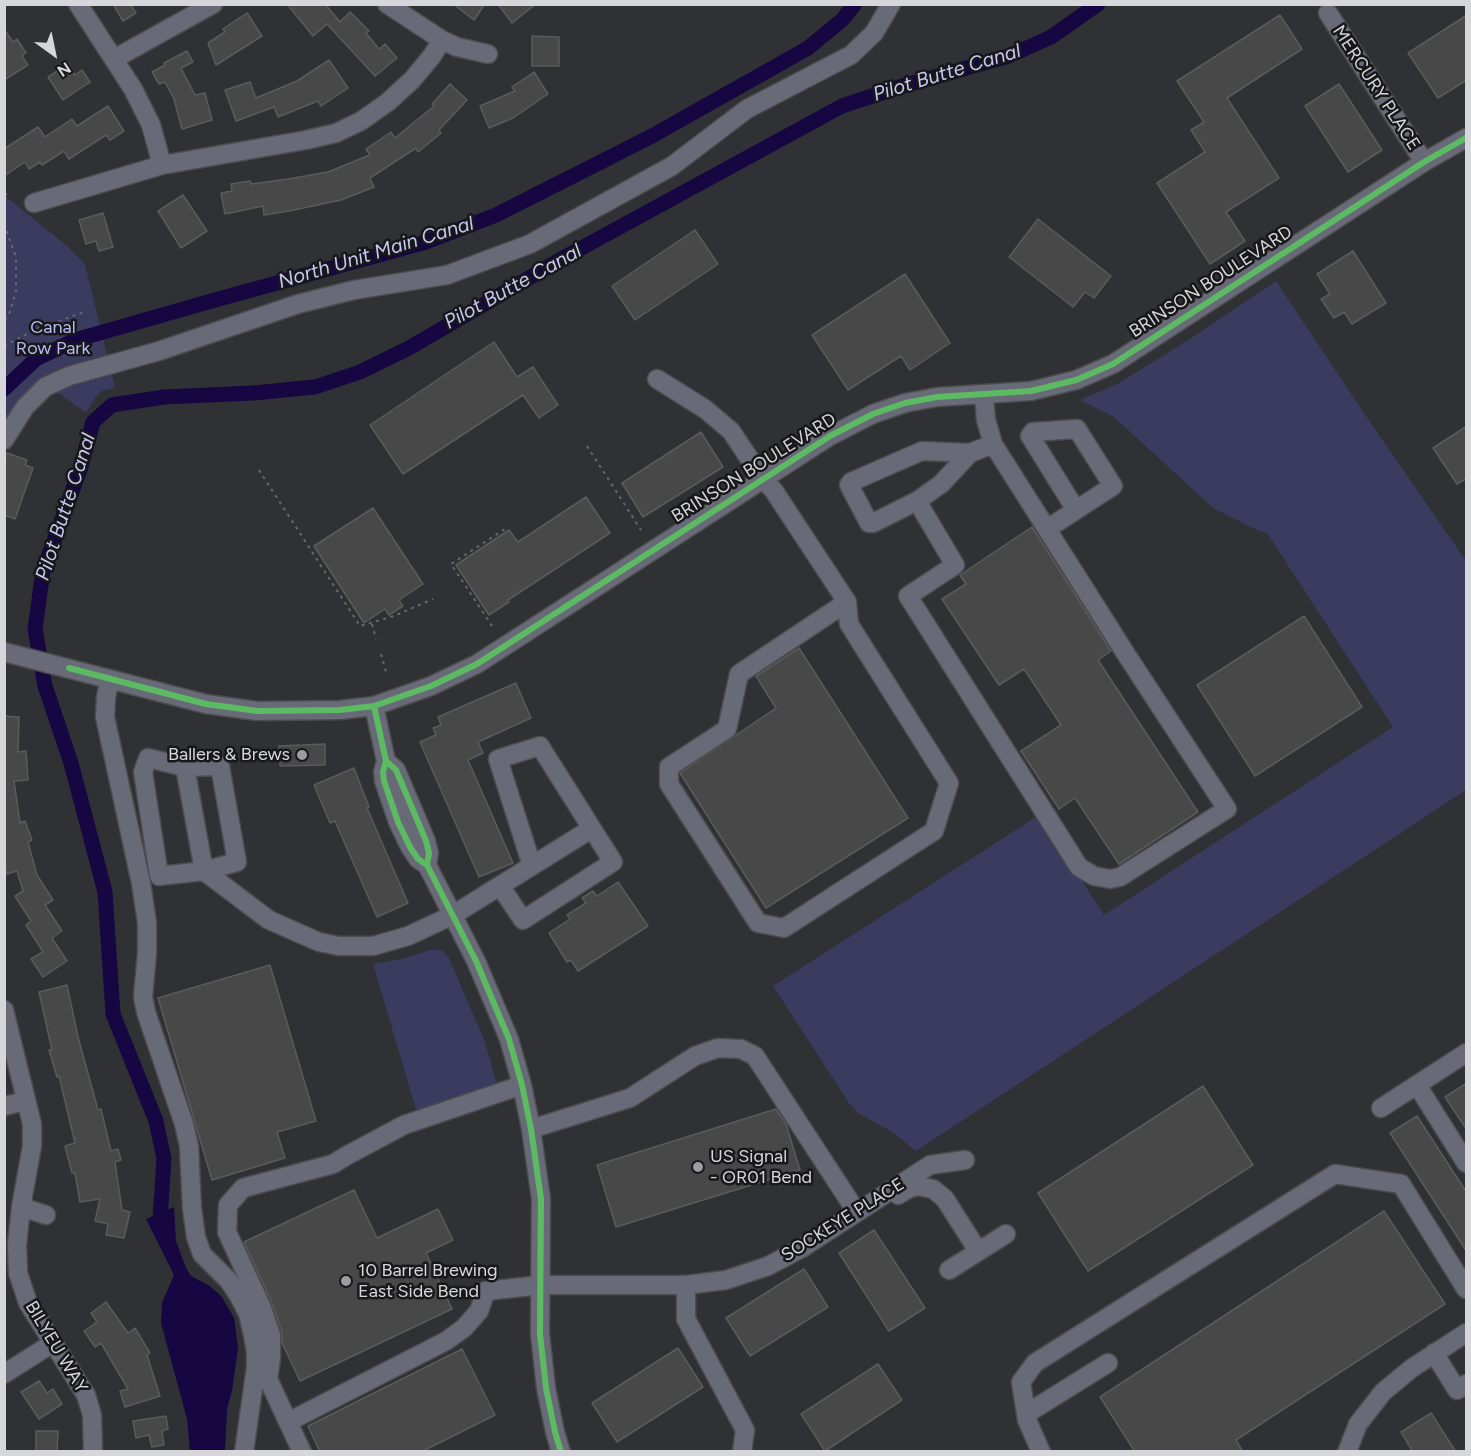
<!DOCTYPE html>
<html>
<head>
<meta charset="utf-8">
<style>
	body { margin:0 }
	#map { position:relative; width:1471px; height:1456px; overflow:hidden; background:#303134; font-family:Figtree,sans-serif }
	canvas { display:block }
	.frame { position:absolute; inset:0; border:6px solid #d7d7db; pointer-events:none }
	.north { position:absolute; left:24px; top:24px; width:60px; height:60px; -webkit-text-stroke:4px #18181b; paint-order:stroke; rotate:147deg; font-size:16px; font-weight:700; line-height:24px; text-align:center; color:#d7d7db }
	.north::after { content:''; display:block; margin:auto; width:21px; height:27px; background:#d7d7db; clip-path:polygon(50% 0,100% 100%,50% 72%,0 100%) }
</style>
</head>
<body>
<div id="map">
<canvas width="1471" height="1456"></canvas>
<div class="frame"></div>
<div class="north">N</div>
</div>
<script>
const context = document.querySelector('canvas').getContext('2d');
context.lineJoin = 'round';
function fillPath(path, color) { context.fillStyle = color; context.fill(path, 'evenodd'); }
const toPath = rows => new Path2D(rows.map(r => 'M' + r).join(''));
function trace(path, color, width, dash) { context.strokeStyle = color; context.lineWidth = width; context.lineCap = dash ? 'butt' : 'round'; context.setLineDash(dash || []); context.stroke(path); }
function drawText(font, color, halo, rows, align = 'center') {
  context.font = font + ' Figtree,sans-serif'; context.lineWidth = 5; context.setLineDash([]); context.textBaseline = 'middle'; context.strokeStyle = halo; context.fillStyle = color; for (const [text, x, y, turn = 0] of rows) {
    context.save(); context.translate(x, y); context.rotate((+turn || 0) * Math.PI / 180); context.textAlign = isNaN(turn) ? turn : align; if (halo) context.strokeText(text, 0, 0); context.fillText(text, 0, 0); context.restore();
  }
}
fillPath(toPath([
	[5,196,66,245,85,264,115,388,102,391,95,398,86,413,56,391,42,399,5,448],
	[1276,281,1364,413,1466,561,1466,790,916,1151,892,1132,858,1113,849,1103,773,986,1039,815,1104,915,1393,727,1267,533,1257,530,1213,508,1114,417,1080,400,1119,383,1190,339],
	[430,950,442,950,449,958,485,1042,498,1088,418,1116,373,964,402,959]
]), '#3a3b5e');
fillPath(toPath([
	[174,1207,176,1241,186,1268,191,1276,210,1286,222,1297,234,1318,238,1348,232,1391,227,1409,225,1451,190,1451,187,1419,161,1323,162,1303,174,1275,146,1219]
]), '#160742');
trace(toPath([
	[4,389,36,359,75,340,215,300,426,242,496,215,652,136,808,48,842,20,855,4],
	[165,1232,160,1219,164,1159,156,1121,113,1014,105,892,71,763,45,686,35,629,43,571,80,470,93,422,112,405,164,397,253,393,315,387,360,372,409,348,565,257,842,106,906,85,1009,56,1051,37,1098,4]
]), '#160742', 15);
const building = toPath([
	[113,4,130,4,136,13,123,21,113,4],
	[287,4,325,4,340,22,350,12,369,31,366,33,379,49,385,44,397,58,375,76,327,24,313,36,287,4],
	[453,4,485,4,474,20,453,4],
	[498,4,536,4,512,23,498,4],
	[247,13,262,36,216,65,208,43,225,32,223,29,247,13],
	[1280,15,1302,49,1227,98,1279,178,1226,212,1245,241,1210,264,1157,183,1205,152,1191,130,1204,122,1177,81,1280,15],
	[1467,15,1467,80,1438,98,1408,53,1467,15],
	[4,29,13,42,17,39,26,53,22,56,28,65,4,80,4,29],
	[532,36,559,37,559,66,532,66,532,36],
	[187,51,193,62,181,68,195,95,205,93,212,120,182,129,174,99,165,82,159,84,152,72,165,65,164,63,187,51],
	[329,60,348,88,321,106,318,101,278,117,274,107,236,121,225,90,250,82,256,98,297,81,329,60],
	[68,64,75,75,82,70,90,82,63,100,48,77,68,64],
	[534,72,548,94,513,118,489,128,480,106,515,91,512,87,534,72],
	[450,84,467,100,439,130,441,133,418,152,416,148,370,178,374,187,341,200,289,211,264,215,263,206,225,214,221,193,232,191,231,184,250,181,251,184,288,179,328,172,370,155,366,149,391,132,395,138,434,106,432,104,450,84],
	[1339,84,1382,150,1348,172,1305,106,1339,84],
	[108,106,124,131,110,140,106,135,69,159,64,151,42,165,40,162,29,169,25,162,4,176,4,149,38,127,45,137,72,119,77,126,108,106],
	[183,195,207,231,181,248,158,211,183,195],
	[103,213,113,247,99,251,96,241,86,244,79,220,103,213],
	[1038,219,1111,276,1094,298,1085,292,1073,307,1009,257,1038,219],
	[695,230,718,264,635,320,612,286,695,230],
	[1353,251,1386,303,1352,324,1344,312,1334,318,1321,299,1330,294,1317,274,1353,251],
	[905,274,950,343,910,370,901,356,848,390,812,335,905,274],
	[494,342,517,377,533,367,558,405,539,418,523,395,403,474,370,425,494,342],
	[1467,426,1467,478,1457,484,1433,448,1467,426],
	[701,432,723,467,643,517,622,483,701,432],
	[7,453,27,460,25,465,33,468,15,519,4,515,4,461,7,453],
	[586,497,610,533,508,600,509,602,489,615,456,565,509,530,518,542,586,497],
	[373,508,423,584,399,600,403,606,389,615,385,609,364,623,314,546,373,508],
	[1032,527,1111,651,1098,660,1198,812,1119,864,1075,798,1059,809,1021,751,1061,725,1024,669,999,685,942,599,966,584,960,575,1032,527],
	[1304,616,1362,707,1255,776,1197,685,1304,616],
	[799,648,908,818,766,908,680,773,776,708,756,676,799,648],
	[516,683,531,718,478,742,483,753,468,760,513,863,479,877,420,742,436,735,433,728,441,725,438,717,516,683],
	[4,716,19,717,18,752,26,751,28,780,14,781,20,823,25,821,32,840,28,842,37,875,53,900,45,905,62,931,52,938,67,961,43,977,31,959,43,952,26,925,31,921,15,896,23,891,17,871,7,874,4,865,4,716],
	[325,744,325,765,280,766,279,746,325,744],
	[354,768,369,807,367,808,408,903,377,917,335,821,330,823,314,785,354,768],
	[618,882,648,926,578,971,571,960,567,962,549,933,570,919,567,915,586,903,582,898,593,891,597,896,618,882],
	[270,965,316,1121,277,1132,285,1158,212,1180,158,998,270,965],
	[67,985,78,1037,98,1110,101,1109,111,1151,118,1149,121,1160,115,1162,122,1210,130,1212,124,1238,106,1235,108,1224,95,1221,100,1199,80,1202,75,1173,72,1173,65,1146,75,1143,59,1076,57,1077,49,1050,52,1050,39,992,67,985],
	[1467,1083,1467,1130,1445,1097,1467,1083],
	[1203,1086,1253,1165,1088,1271,1038,1193,1203,1086],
	[776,1109,786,1124,800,1170,616,1227,597,1165,776,1109],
	[1417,1116,1467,1193,1467,1252,1390,1133,1417,1116],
	[354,1190,377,1238,438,1209,453,1240,426,1253,452,1309,300,1381,282,1343,282,1332,272,1303,244,1242,354,1190],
	[1384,1211,1445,1304,1236,1440,1243,1452,1135,1452,1100,1397,1384,1211],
	[874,1230,925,1308,889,1331,839,1253,874,1230],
	[804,1269,828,1307,750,1356,726,1318,804,1269],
	[106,1302,128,1333,135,1328,150,1353,147,1355,160,1396,125,1407,120,1391,128,1389,101,1343,95,1347,84,1331,97,1322,91,1313,106,1302],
	[678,1348,703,1387,617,1442,592,1403,678,1348],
	[462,1349,495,1415,421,1452,320,1452,308,1426,462,1349],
	[878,1364,902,1400,825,1451,801,1414,878,1364],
	[39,1381,47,1393,53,1389,62,1404,39,1419,21,1392,39,1381],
	[1431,1413,1456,1452,1413,1452,1401,1432,1431,1413],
	[166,1416,168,1429,162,1431,164,1445,152,1447,149,1435,136,1438,133,1421,166,1416],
	[36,1431,58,1431,57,1452,36,1452,36,1431]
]);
fillPath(building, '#484849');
trace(building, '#5a5b5b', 1.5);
const minor = toPath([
	[78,4,133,89,151,125,162,165],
	[387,4,442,40,457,47,488,54],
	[1328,13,1424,162],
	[114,59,213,4],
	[34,203,162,165,306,140,336,133,361,121,388,102,412,80,432,56,442,40],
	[657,379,705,409,731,431,763,479,774,491,847,602,849,624,949,783,934,831,784,928,758,923,669,784,669,767,727,729,739,674,847,602],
	[984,395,986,420,993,444,1126,654,1227,809,1120,877,1110,879,1094,876,1079,867,908,596,955,565,917,501,873,523,869,523,849,485,851,482,922,451,970,453,993,444],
	[4,440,25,407,45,387,69,376,159,351,298,304,354,290,447,275,530,244,672,166,747,109,851,55,874,33,891,4],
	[917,501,941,484,970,453],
	[1047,529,1076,510,1113,486,1077,429,1033,432,1030,436,1076,510],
	[4,652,206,704,257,711,340,710,374,706,431,686,477,664,830,436,873,414,905,403,937,397,1031,391,1076,380,1113,364,1424,162,1466,138],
	[110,679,106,697,105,717,141,883,147,923,147,953,143,997,146,1012,184,1124,189,1146,192,1208,196,1237,202,1254,229,1281,239,1296,248,1314,253,1335,256,1352,256,1367,244,1452],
	[374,706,386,761,396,770,426,841,429,853,427,865],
	[386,761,383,772,384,781,398,822,410,847,418,859,427,865,476,961,509,1039,522,1085,531,1129,541,1199,540,1334,546,1388,555,1432,561,1452],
	[185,767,204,871,237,862,220,766,185,767,148,758,143,772,159,876,204,871,269,920,319,942,339,946,373,946,408,936,453,915,591,829],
	[500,886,523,920,613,862,540,746,498,759,532,866],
	[4,1010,32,1124,32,1146,21,1207,17,1245,18,1273,28,1303,86,1395,92,1415,93,1452],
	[1417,1085,1466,1163],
	[4,1106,26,1101],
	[1381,1108,1466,1053],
	[531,1129,630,1098,695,1056,718,1048,741,1049,755,1056,856,1211],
	[898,1195,910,1188,918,1186,933,1189,945,1199,978,1251],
	[21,1207,46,1215],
	[949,1270,1006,1234],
	[686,1285,686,1319,745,1430,742,1452],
	[1434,1353,1457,1390,1466,1384],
	[4,1374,53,1343],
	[1026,1414,1108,1363],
	[288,1422,268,1379,271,1358,271,1335,262,1308,227,1232,228,1205,243,1188,333,1164,346,1156,404,1125,522,1085],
	[302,1452,288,1422,446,1341,464,1328,479,1311,486,1291,541,1285,686,1285,726,1280,768,1266,802,1248,930,1165,965,1160],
	[1041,1452,1027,1420,1021,1382,1035,1363,1335,1174,1401,1184,1466,1289],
	[1347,1452,1358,1424,1383,1392,1412,1368,1466,1333]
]);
trace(minor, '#4c4c4e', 21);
trace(toPath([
	[4,194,7,194],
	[4,224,16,257,16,291,9,315,4,321],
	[4,346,36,329,87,311],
	[587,446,641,530],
	[259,470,360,626,394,616,433,599],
	[372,624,376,639],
	[492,626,451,564,505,529],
	[381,654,387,675]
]), '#666770', 2, [3, 4.5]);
trace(minor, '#696a77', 18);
trace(toPath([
	[69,668,206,704,257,711,340,710,374,706,431,686,477,664,830,436,873,414,905,403,937,397,1031,391,1076,380,1113,364,1424,162,1466,138],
	[374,706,386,761,396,770,426,841,429,853,427,865],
	[386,761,383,772,384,781,398,822,410,847,418,859,427,865,476,961,509,1039,522,1085,531,1129,541,1199,540,1334,546,1388,555,1432,561,1452]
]), '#5cba63', 6);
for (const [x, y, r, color] of [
	[302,755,6,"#9d9da1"],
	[698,1167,6,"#9d9da1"],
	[346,1281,6,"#9d9da1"]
]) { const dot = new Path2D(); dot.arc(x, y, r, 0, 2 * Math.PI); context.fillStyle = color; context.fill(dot); trace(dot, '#18181b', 2); }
drawText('18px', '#d7d7db', '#18181b', [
	["MERCURY PLACE",1376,88,57],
	["BRINSON BOULEVARD",1211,282,-33],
	["BRINSON BOULEVARD",754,468,-32],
	["SOCKEYE PLACE",843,1220,-32],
	["BILYEU WAY",56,1347,59]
]);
drawText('18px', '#b7baf5', '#18181b', [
	["Canal",53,328],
	["Row Park",53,349]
]);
drawText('18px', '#d7d7db', '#18181b', [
	["Ballers & Brews",290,755,"right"],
	["US Signal",710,1157],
	["- OR01 Bend",710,1178],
	["10 Barrel Brewing",358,1271],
	["East Side Bend",358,1292]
], 'left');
drawText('italic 20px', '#c7c9f1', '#18181b', [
	["Pilot Butte Canal",947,73,-17],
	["North Unit Main Canal",376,253,-17],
	["Pilot Butte Canal",513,287,-29],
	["Pilot Butte Canal",66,507,-72]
]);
</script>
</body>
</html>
